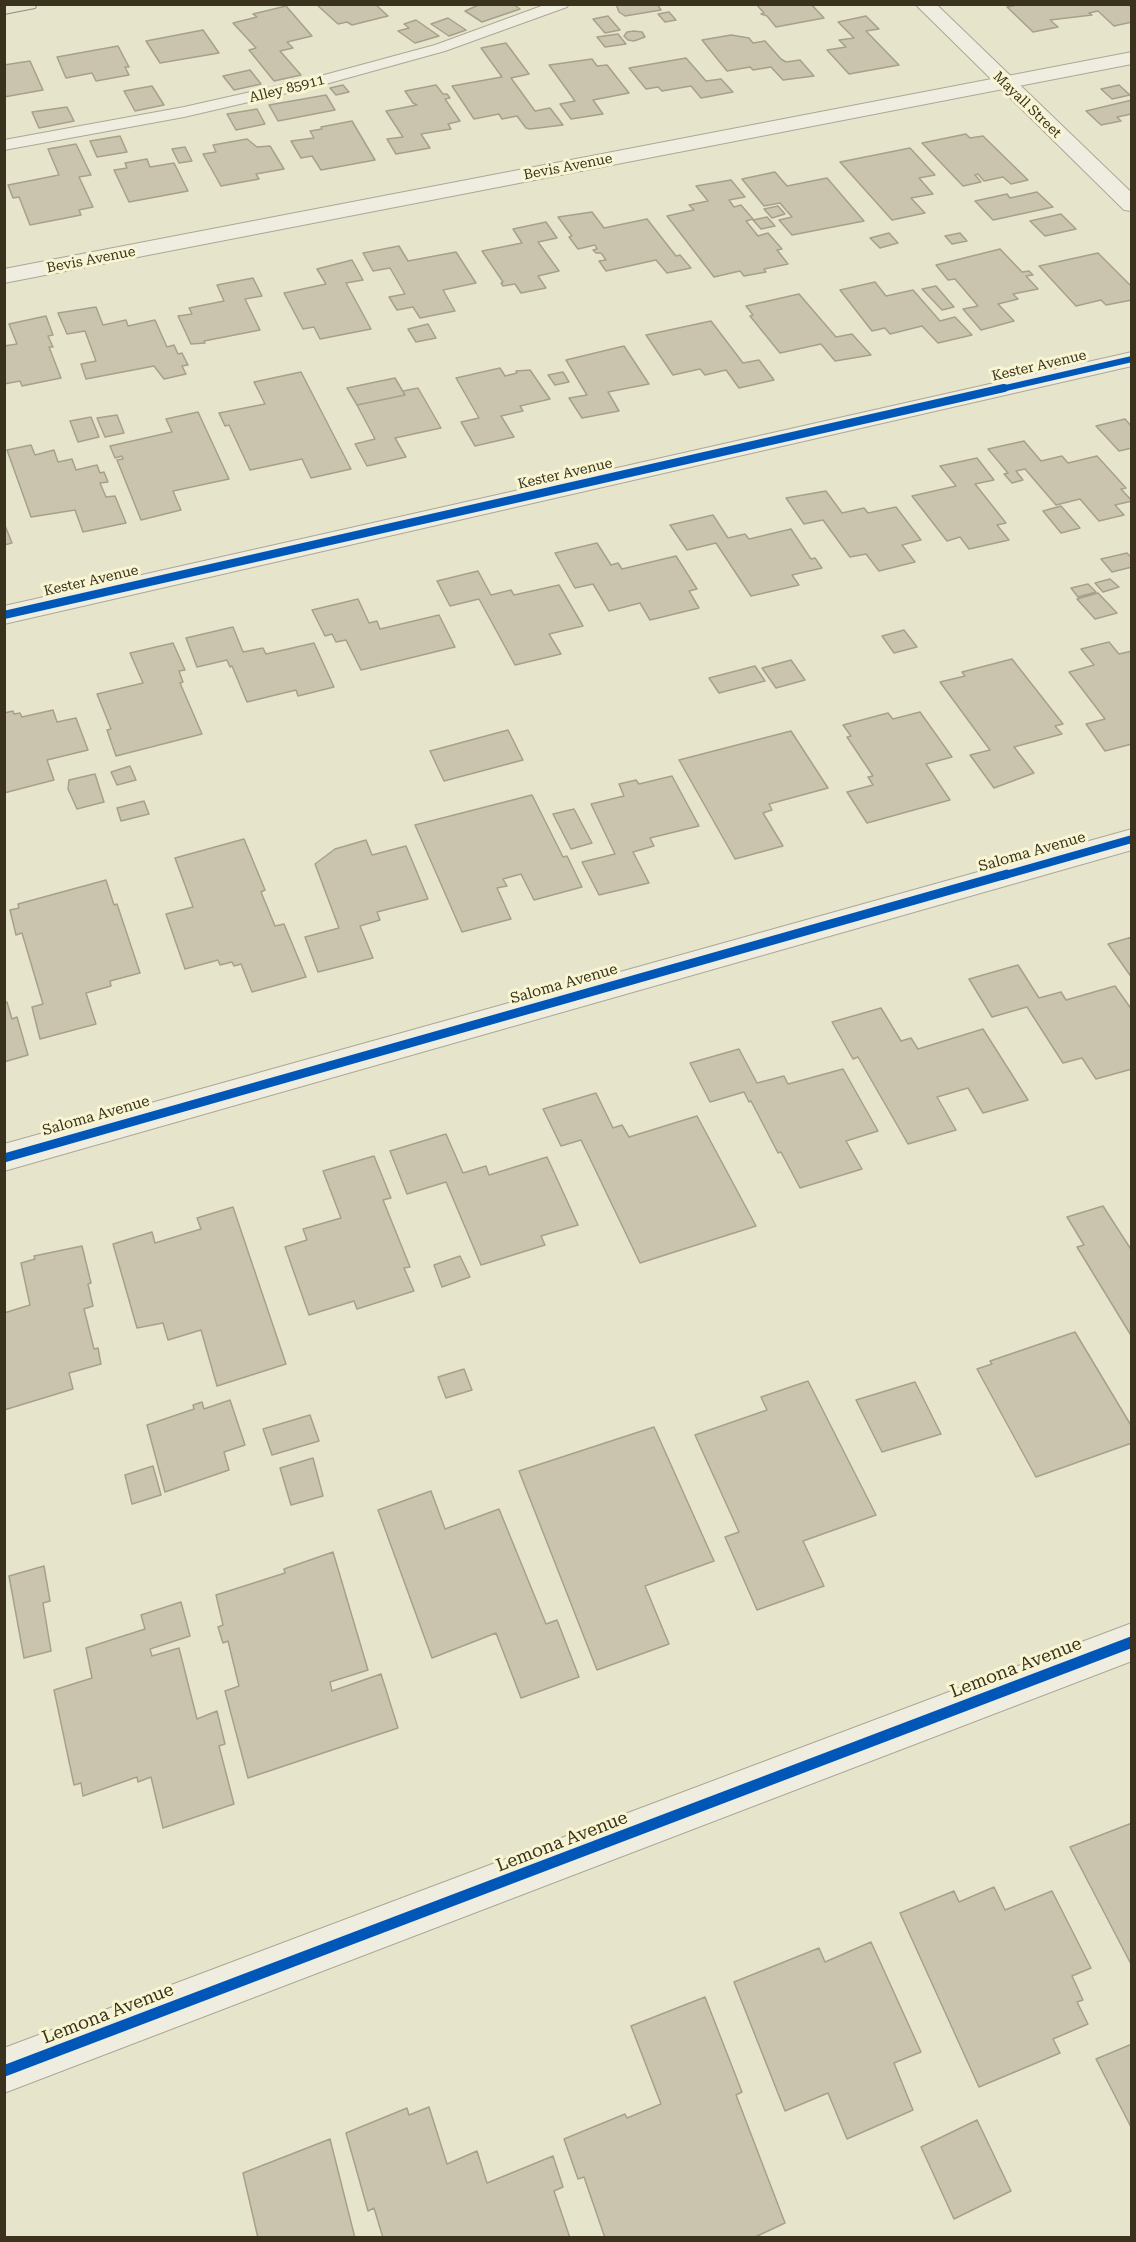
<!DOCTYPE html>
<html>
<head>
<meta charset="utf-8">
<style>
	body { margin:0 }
	#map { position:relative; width:1136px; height:2242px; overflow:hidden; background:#e6e5cc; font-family:"Roboto Serif",serif }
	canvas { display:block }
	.frame { position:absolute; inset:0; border:6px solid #3b321d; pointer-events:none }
</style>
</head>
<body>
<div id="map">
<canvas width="1136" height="2242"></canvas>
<div class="frame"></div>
</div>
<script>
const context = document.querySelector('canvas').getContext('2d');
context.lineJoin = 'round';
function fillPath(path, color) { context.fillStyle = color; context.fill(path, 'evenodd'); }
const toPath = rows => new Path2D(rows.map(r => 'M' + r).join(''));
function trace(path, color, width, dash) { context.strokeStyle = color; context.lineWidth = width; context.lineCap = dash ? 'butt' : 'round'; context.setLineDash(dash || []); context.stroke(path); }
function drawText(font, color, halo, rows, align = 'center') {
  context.font = font + ' "Roboto Serif",serif'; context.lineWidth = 6; context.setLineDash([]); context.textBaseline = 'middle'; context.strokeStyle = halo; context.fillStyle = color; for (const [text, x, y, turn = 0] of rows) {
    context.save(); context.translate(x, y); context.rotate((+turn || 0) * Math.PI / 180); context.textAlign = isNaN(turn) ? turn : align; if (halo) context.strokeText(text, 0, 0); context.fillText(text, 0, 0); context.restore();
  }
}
const building = toPath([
	[316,4,375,4,388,16,352,25,347,22,338,24,316,4],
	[513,4,520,9,482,22,465,11,481,4,513,4],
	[616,4,657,4,661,10,625,16,619,12,616,4],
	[756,4,811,4,824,18,776,27,767,16,761,14,764,13,756,4],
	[1022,4,1127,4,1132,8,1132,22,1114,26,1098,11,1089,13,1092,15,1050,20,1058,27,1033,32,1007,7,1022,4],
	[286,6,312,36,287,42,293,48,280,51,301,75,274,81,249,50,256,48,233,23,257,17,253,14,286,6],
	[669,12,676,20,665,22,658,14,669,12],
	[608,16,620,30,605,33,593,19,608,16],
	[866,16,879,29,866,31,899,65,849,74,827,50,846,47,839,40,854,38,838,22,866,16],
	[448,18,466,30,449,36,431,24,448,18],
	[416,20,439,36,415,43,398,31,409,28,404,24,416,20],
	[203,30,219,53,160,63,146,41,203,30],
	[634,31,642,32,645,37,634,41,628,40,624,36,627,32,634,31],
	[618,34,626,44,605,47,597,37,618,34],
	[731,35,749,38,753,43,765,41,781,59,786,62,800,60,814,76,783,80,771,67,753,70,750,67,727,71,702,40,731,35],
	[506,43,529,74,511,78,535,111,550,108,563,125,530,129,526,128,517,116,502,119,499,114,474,119,452,86,502,77,481,48,506,43],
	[118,46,129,67,125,67,129,75,96,81,92,73,66,78,57,57,118,46],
	[686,58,706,81,721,79,733,92,701,98,691,86,662,91,658,87,646,89,629,68,686,58],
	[592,59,597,66,607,65,629,93,593,100,603,114,571,119,560,104,575,101,549,65,592,59],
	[30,61,43,90,4,97,4,65,30,61],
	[250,70,261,84,234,90,223,76,250,70],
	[343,85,349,92,336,95,330,88,343,85],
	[436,85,443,94,447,94,450,98,445,99,460,121,448,124,451,129,421,134,430,148,396,154,387,139,403,137,386,111,417,105,413,103,405,91,436,85],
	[1119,85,1130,95,1112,99,1101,89,1119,85],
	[152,86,164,105,135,111,124,91,152,86],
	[326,95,335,110,278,121,269,105,326,95],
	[1132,100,1132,114,1117,117,1121,121,1101,125,1086,111,1132,100],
	[67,107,74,121,39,128,32,112,67,107],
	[257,109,265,124,236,130,227,114,257,109],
	[352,121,375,160,321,170,312,156,301,158,291,141,314,138,310,131,322,129,321,127,352,121],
	[966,134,970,138,983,136,1028,180,1011,184,1003,177,984,181,978,174,975,175,981,182,963,186,922,143,966,134],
	[120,136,127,152,97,157,90,141,120,136],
	[247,139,257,147,270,146,284,169,256,174,259,179,221,186,203,154,216,152,213,145,247,139],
	[76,144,91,175,79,177,93,207,79,210,81,215,30,225,19,197,13,198,8,185,59,175,48,149,76,144],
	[185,147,192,161,179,163,172,149,185,147],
	[910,148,935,175,919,178,933,194,911,198,925,213,892,220,840,162,910,148],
	[147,159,150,167,174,163,188,191,129,202,114,170,127,168,125,163,147,159],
	[775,172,787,186,827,178,864,221,792,235,779,220,792,217,780,203,764,206,742,179,775,172],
	[731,180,745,197,729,200,734,207,741,205,753,219,746,221,758,236,768,233,782,249,777,250,788,264,764,269,766,272,744,276,740,271,714,277,667,216,694,210,689,205,708,201,696,186,731,180],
	[1037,192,1053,207,993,220,975,201,1007,194,1010,198,1037,192],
	[778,206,785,214,772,218,764,209,778,206],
	[592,212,604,228,647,219,676,256,680,255,691,268,667,273,656,260,606,271,599,261,606,260,601,253,596,253,593,250,597,249,595,245,578,249,569,237,572,236,558,217,592,212],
	[1061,214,1076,229,1045,236,1030,221,1061,214],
	[767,217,775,226,761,229,753,220,767,217],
	[546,222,557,238,538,242,559,271,538,276,546,288,521,293,515,284,503,286,501,283,503,282,482,251,522,243,513,229,546,222],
	[889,233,898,243,880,248,870,238,889,233],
	[960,233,967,241,952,244,945,236,960,233],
	[399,246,408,261,456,252,476,283,443,290,455,311,420,318,413,307,397,310,389,297,405,294,390,268,373,271,363,253,399,246],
	[1000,249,1022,272,1029,271,1033,275,1026,276,1038,289,1013,294,1018,299,998,304,1014,321,981,330,963,309,978,306,955,279,948,280,936,265,1000,249],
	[1098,253,1132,287,1132,300,1106,305,1101,300,1076,306,1039,266,1098,253],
	[352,260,363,280,346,283,371,329,320,339,314,327,303,329,284,293,326,284,317,269,352,260],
	[253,278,262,296,245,299,260,330,204,341,205,343,191,344,178,316,192,314,189,308,224,301,217,285,253,278],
	[875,282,886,296,913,290,940,321,955,317,972,335,938,343,922,326,890,334,885,328,872,331,840,290,875,282],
	[936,286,954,307,942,310,922,289,936,286],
	[799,294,836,337,852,334,871,355,835,361,821,344,780,353,750,316,753,315,746,306,799,294],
	[96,307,103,325,126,320,128,326,155,320,167,347,174,345,178,354,182,353,188,365,182,366,186,374,164,379,154,366,86,379,81,364,96,361,85,331,67,334,58,313,96,307],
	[46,316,53,335,48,336,53,347,49,347,61,378,22,386,20,381,4,384,4,346,17,344,9,324,46,316],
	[711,321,743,363,759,360,774,380,739,388,726,370,705,375,700,369,673,375,646,335,711,321],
	[428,324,436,338,416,342,408,329,428,324],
	[624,346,649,384,608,392,619,411,582,418,569,398,587,395,566,360,624,346],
	[500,368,505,376,517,373,516,371,530,370,550,399,520,406,523,411,501,416,514,437,475,446,461,422,479,418,456,378,500,368],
	[301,372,351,469,311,478,302,459,250,470,229,425,225,426,219,413,265,404,254,382,301,372],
	[563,372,569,382,555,385,548,375,563,372],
	[395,378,405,395,357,405,347,388,395,378],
	[418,388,441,428,395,438,406,457,367,466,355,444,375,439,357,405,405,395,403,391,418,388],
	[198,412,229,479,173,491,181,510,141,520,117,460,123,459,122,456,115,458,110,446,172,432,166,419,198,412],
	[117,415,124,433,105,437,97,418,117,415],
	[91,417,99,437,78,442,70,421,91,417],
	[1125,419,1132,427,1132,448,1119,451,1096,426,1125,419],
	[1024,441,1041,461,1062,456,1068,463,1097,456,1126,488,1121,489,1132,501,1115,505,1124,515,1099,521,1080,499,1056,505,1025,469,1016,471,1023,480,1012,483,1004,474,1008,473,988,449,1024,441],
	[31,445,35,455,54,450,58,462,72,459,76,470,97,465,100,473,104,472,108,482,100,483,106,497,115,496,126,523,83,532,75,510,31,517,7,450,31,445],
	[977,458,994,480,975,484,1006,523,997,525,1009,540,969,549,960,537,947,541,912,496,956,486,940,466,977,458],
	[826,491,842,513,864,508,868,513,896,507,921,540,902,545,915,562,879,571,866,554,850,557,823,520,804,524,786,498,826,491],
	[1061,506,1080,528,1061,533,1043,511,1061,506],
	[713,515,728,538,745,534,749,539,791,529,811,559,815,558,822,568,792,575,799,585,751,596,716,543,687,550,670,525,713,515],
	[4,523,12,543,4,545,4,523],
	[597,543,611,565,618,563,622,569,676,556,697,589,689,591,699,608,650,620,640,603,609,611,593,584,575,588,555,553,597,543],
	[1127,553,1132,558,1132,567,1112,572,1101,559,1127,553],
	[478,571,491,595,511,590,514,595,559,585,583,626,549,634,561,654,515,665,479,599,450,606,437,581,478,571],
	[1110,579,1119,587,1103,592,1095,583,1110,579],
	[1088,584,1096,592,1078,597,1071,588,1088,584],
	[1098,593,1117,613,1095,619,1077,599,1098,593],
	[358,599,369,623,377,621,380,629,439,615,455,647,361,670,346,640,336,642,332,634,325,636,312,610,358,599],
	[233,627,243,652,263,648,266,654,314,643,334,687,298,696,296,690,247,702,232,666,230,667,227,660,197,667,186,638,233,627],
	[904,630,917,647,894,653,882,636,904,630],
	[1109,642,1119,654,1132,651,1132,744,1105,751,1086,724,1105,719,1069,672,1094,665,1081,649,1109,642],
	[173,643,185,670,179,671,183,682,180,683,202,734,116,756,107,730,111,729,97,694,143,683,130,653,173,643],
	[1012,659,1063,724,1055,726,1062,734,1014,747,1034,773,994,788,970,755,990,750,940,682,965,676,962,672,1012,659],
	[791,660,805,680,776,688,762,668,791,660],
	[755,666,765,681,719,693,709,678,755,666],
	[53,710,57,722,76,718,88,750,47,760,54,780,4,793,4,713,13,711,14,714,20,713,22,717,53,710],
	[920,712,952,757,926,764,950,800,867,823,847,792,873,785,868,777,873,776,847,737,851,736,843,725,888,713,893,719,920,712],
	[508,730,523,760,444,781,430,751,508,730],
	[791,731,828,788,769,804,772,810,763,813,783,846,735,859,679,760,791,731],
	[130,766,136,780,117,785,111,772,130,766],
	[95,774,104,802,77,809,68,789,69,780,95,774],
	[672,776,699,826,650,838,654,846,633,852,649,883,599,895,582,862,615,854,591,804,624,796,619,784,636,780,639,784,672,776],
	[532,795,563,857,567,856,582,887,534,900,521,874,503,879,507,886,497,888,511,919,462,932,415,825,532,795],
	[144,801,149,814,121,821,117,808,144,801],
	[574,809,592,843,571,849,553,814,574,809],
	[244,839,265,890,261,892,275,926,284,924,306,977,252,992,241,964,234,966,232,962,220,965,218,960,185,969,166,914,193,907,175,858,244,839],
	[366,840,372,855,406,846,428,899,377,912,380,920,360,926,373,958,318,972,305,937,339,928,315,864,335,849,366,840],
	[106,880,114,905,117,904,140,973,110,981,111,986,86,993,96,1024,40,1039,32,1007,43,1004,22,933,16,935,10,910,19,908,18,904,106,880],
	[1132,937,1132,978,1108,944,1132,937],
	[1018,965,1039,998,1061,992,1066,1000,1115,986,1132,1010,1132,1069,1096,1079,1082,1058,1063,1063,1027,1007,992,1017,969,979,1018,965],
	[7,1002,12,1019,17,1017,28,1055,4,1062,4,1003,7,1002],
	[881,1008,901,1041,911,1038,918,1049,983,1029,1028,1100,983,1113,968,1088,937,1097,956,1130,908,1144,858,1057,853,1059,832,1022,881,1008],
	[739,1049,757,1083,784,1076,788,1084,843,1069,878,1131,846,1141,862,1169,800,1188,781,1152,778,1153,751,1101,749,1102,744,1092,710,1102,690,1063,739,1049],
	[596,1093,613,1128,622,1125,629,1137,697,1116,756,1226,640,1263,581,1140,561,1146,543,1109,596,1093],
	[446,1134,463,1173,486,1166,489,1175,547,1157,578,1225,541,1236,545,1245,481,1265,446,1182,407,1194,390,1151,446,1134],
	[374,1156,391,1198,383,1200,410,1267,404,1268,414,1291,357,1309,354,1301,309,1315,285,1247,307,1240,303,1229,341,1218,323,1171,374,1156],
	[1103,1206,1132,1251,1132,1337,1077,1247,1084,1245,1067,1217,1103,1206],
	[233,1207,286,1364,217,1386,201,1330,168,1340,163,1323,137,1328,113,1244,152,1232,155,1243,201,1229,197,1218,233,1207],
	[82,1246,91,1283,88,1284,93,1306,84,1309,94,1349,98,1348,101,1364,69,1373,73,1389,4,1410,4,1313,30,1305,21,1263,35,1259,34,1256,82,1246],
	[460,1256,470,1277,442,1287,434,1265,460,1256],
	[1075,1332,1132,1427,1132,1443,1036,1477,977,1369,992,1364,990,1361,1075,1332],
	[464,1369,472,1390,446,1398,438,1377,464,1369],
	[808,1381,876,1515,803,1541,824,1586,757,1610,725,1537,739,1532,695,1435,767,1410,761,1397,808,1381],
	[915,1382,941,1434,882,1452,856,1400,915,1382],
	[230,1400,245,1445,224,1452,229,1470,165,1492,147,1425,194,1409,193,1405,202,1402,204,1409,230,1400],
	[310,1415,319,1441,272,1455,263,1429,310,1415],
	[654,1427,714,1561,645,1586,669,1644,597,1670,519,1471,654,1427],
	[313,1458,323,1496,291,1505,280,1468,313,1458],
	[153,1466,161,1495,132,1504,125,1475,153,1466],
	[431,1491,445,1529,499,1509,546,1624,557,1620,579,1677,521,1698,496,1633,432,1658,378,1510,431,1491],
	[333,1552,368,1670,330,1682,332,1691,381,1674,398,1728,248,1778,225,1691,239,1686,228,1641,223,1643,218,1627,223,1625,216,1595,285,1573,284,1569,333,1552],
	[44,1566,50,1601,43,1603,51,1651,24,1658,9,1576,44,1566],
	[181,1602,190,1636,150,1649,152,1656,179,1648,197,1719,217,1711,225,1744,219,1746,234,1804,163,1828,151,1777,138,1782,137,1777,83,1796,81,1783,74,1785,54,1690,92,1678,86,1648,145,1629,141,1615,181,1602],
	[1132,1823,1132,1966,1070,1847,1132,1823],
	[994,1887,1005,1910,1052,1891,1091,1968,1072,1976,1083,2000,1077,2002,1088,2024,1053,2039,1060,2053,979,2087,900,1913,954,1891,959,1902,994,1887],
	[871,1942,921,2052,894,2063,913,2110,847,2139,828,2093,785,2111,734,1982,819,1948,825,1962,871,1942],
	[705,1997,742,2092,736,2095,785,2223,753,2238,605,2238,584,2177,578,2179,564,2139,625,2114,627,2118,661,2104,631,2026,705,1997],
	[1132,2044,1132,2129,1096,2059,1132,2044],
	[429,2107,447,2164,477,2151,487,2183,553,2156,563,2187,554,2191,570,2238,383,2238,374,2208,368,2211,346,2133,407,2108,409,2115,429,2107],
	[977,2120,1011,2191,954,2219,921,2147,977,2120],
	[330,2139,355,2238,258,2238,243,2173,330,2139]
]);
fillPath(building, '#cac3ad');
trace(building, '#a7a08b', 1.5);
const service = toPath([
	[547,4,569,4,567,7,445,51,322,85,184,117,4,150,4,140,184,107,313,78,435,45,547,4]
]);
const minor = toPath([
	[1132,52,1132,64,4,283,4,269,1132,52],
	[1132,352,1132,366,4,624,4,606,1132,352],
	[1132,829,1132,850,4,1171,4,1144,1132,829],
	[1132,1623,1132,1661,4,2093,4,2048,1132,1623]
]);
const tertiary = toPath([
	[915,4,936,4,1132,193,1132,211,1124,210,915,4]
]);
const primary = toPath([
	[4,4,37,4,35,8,4,14,4,4]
]);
trace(service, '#aba896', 2);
trace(minor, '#aba896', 2);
trace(tertiary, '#aba896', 2);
trace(primary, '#918e7c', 2);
fillPath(service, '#eeeddf');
fillPath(minor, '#eeeddf');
fillPath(tertiary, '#eeeddf');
fillPath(primary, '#e6e4cf');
trace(toPath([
	[997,390,1132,359]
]), '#0057b8', 6);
trace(toPath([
	[4,615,1004,388],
	[1002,876,1132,839]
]), '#0057b8', 8);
trace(toPath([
	[4,1158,1007,874]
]), '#0057b8', 9);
trace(toPath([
	[4,2071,1132,1642]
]), '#0057b8', 11);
drawText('14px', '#3b321d', '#f8f5d2', [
	["Alley 85911",287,89,-14],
	["Mayall Street",1027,105,44],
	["Bevis Avenue",568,167,-11],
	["Bevis Avenue",91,260,-11],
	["Kester Avenue",1039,366,-13],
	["Kester Avenue",565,474,-13],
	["Kester Avenue",91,581,-13]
]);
drawText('15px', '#3b321d', '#f8f5d2', [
	["Saloma Avenue",1032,852,-16],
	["Saloma Avenue",564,984,-16],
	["Saloma Avenue",96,1116,-16]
]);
drawText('18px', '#3b321d', '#f8f5d2', [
	["Lemona Avenue",1016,1668,-21],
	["Lemona Avenue",562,1842,-21],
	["Lemona Avenue",108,2014,-21]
]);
</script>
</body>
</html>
